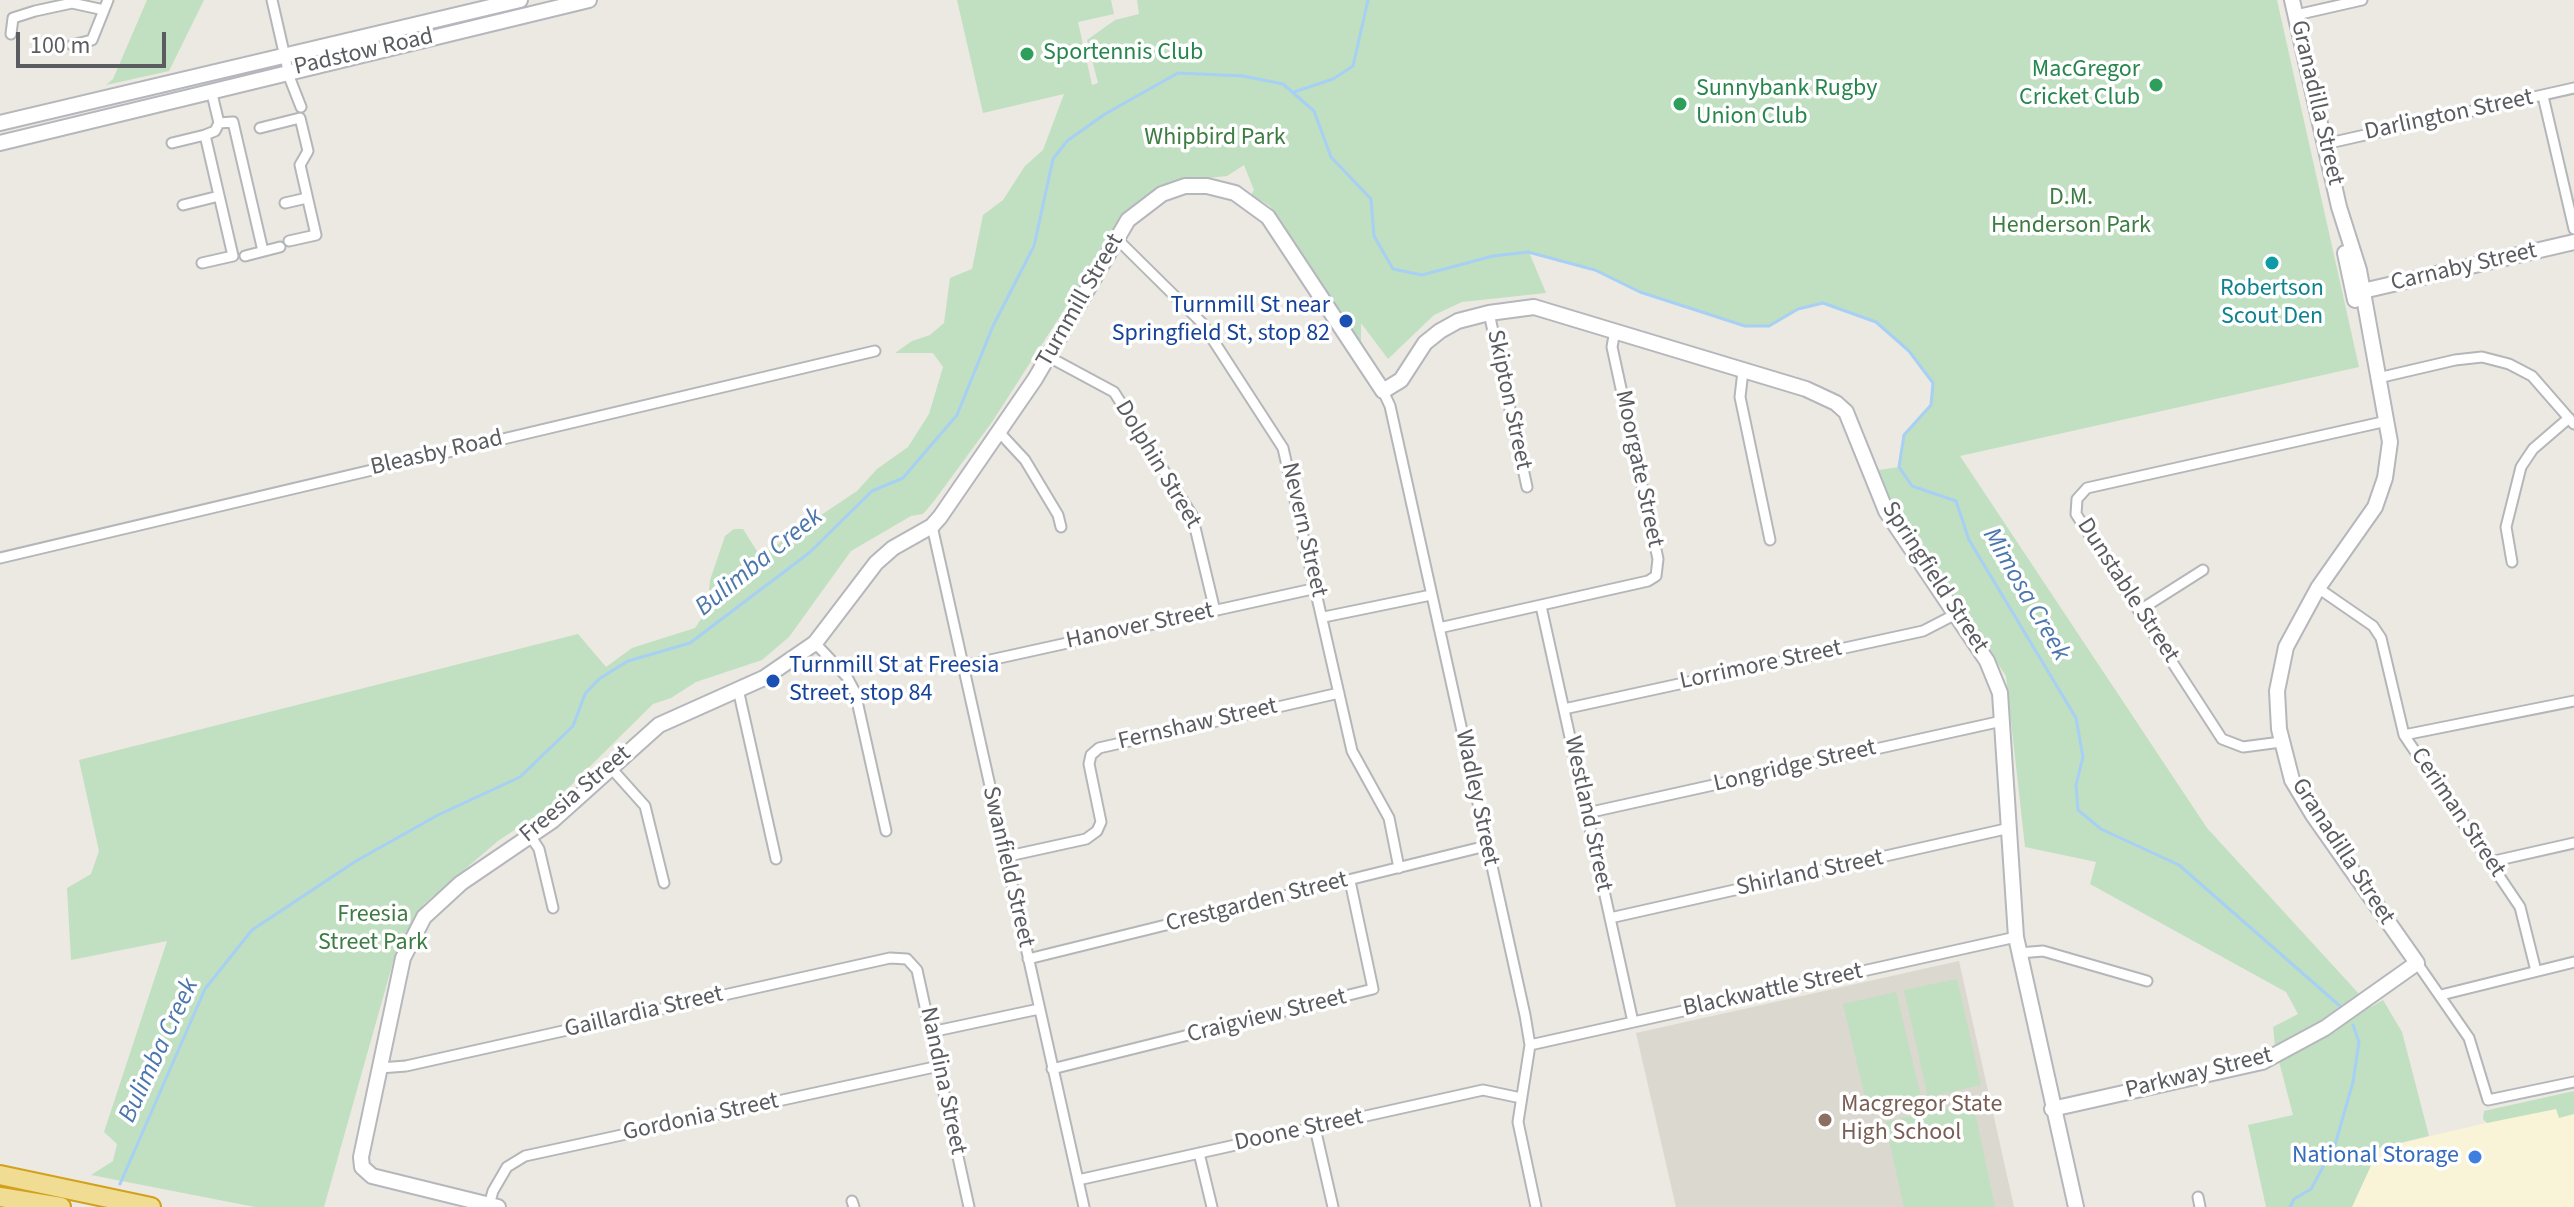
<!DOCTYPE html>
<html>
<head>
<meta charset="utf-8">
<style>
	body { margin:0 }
	#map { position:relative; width:2574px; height:1207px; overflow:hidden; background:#ebe9e1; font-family:"Source Sans 3",sans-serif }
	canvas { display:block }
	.scale { position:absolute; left:16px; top:32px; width:150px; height:36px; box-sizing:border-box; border:4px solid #5a5c60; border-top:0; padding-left:10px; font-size:24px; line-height:28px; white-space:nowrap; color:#5a5c60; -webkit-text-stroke:6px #fff; paint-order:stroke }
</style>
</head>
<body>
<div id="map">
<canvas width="2574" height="1207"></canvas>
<div class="scale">100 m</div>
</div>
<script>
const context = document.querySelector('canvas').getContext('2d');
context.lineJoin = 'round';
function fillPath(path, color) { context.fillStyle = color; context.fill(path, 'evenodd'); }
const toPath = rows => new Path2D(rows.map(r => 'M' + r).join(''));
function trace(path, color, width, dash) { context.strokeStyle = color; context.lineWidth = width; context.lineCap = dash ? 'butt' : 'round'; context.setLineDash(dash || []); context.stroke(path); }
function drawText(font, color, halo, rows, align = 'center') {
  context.font = font + ' "Source Sans 3",sans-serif'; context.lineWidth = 7; context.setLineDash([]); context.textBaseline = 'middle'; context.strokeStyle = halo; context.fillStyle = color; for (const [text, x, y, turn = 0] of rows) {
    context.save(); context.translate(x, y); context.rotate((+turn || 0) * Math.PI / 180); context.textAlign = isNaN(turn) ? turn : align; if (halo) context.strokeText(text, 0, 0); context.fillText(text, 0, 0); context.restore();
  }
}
fillPath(toPath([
	[2574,1091,2574,1207,2352,1207,2379,1148,2486,1123]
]), '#f9f3d8');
fillPath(toPath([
	[1959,961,2014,1207,1676,1207,1636,1033]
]), '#dad8cf');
fillPath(toPath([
	[147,0,204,0,169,71,106,85,113,79],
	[957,0,1111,0,1114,14,1078,22,1092,85,1098,83,1087,40,1115,20,1139,14,1137,0,2277,0,2359,367,1960,456,2207,828,2371,1007,2383,1000,2402,1032,2429,1136,2379,1148,2352,1207,2266,1207,2248,1125,2293,1115,2275,1046,2273,1027,2298,1014,2286,992,2090,884,2096,862,2025,847,2006,676,1891,501,1879,470,1899,467,1904,435,1931,405,1933,383,1909,351,1876,322,1823,303,1798,309,1769,326,1745,326,1640,292,1595,270,1529,252,1546,293,1462,302,1434,315,1388,359,1361,323,1361,343,1270,206,1251,195,1254,190,1244,165,1227,176,1179,181,1160,187,1129,209,992,422,934,501,923,514,911,516,851,551,789,637,762,660,696,682,671,698,653,704,549,807,498,841,424,904,395,955,324,1207,255,1207,91,1175,113,1161,117,1144,104,1132,167,941,71,960,67,888,91,874,99,851,79,760,578,634,606,667,632,648,695,628,707,610,710,580,725,536,734,529,743,529,760,556,857,491,877,469,908,447,929,414,943,367,933,353,895,353,912,341,930,335,944,323,950,278,972,269,983,215,1003,200,1025,166,1043,150,1064,94,983,113],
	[1957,979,1981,1085,1928,1097,1904,990],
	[1896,992,1921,1097,1868,1110,1843,1004],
	[2574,1091,2574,1114,2559,1118,2556,1109,2487,1123,2483,1119,2484,1111],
	[1973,1103,1995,1207,1904,1207,1885,1122]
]), '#c0e0c1');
trace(toPath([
	[1294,92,1333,79,1353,66,1368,0],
	[120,1184,205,989,252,930,356,861,438,815,520,777,573,726,585,694,599,679,628,661,690,643,809,553,872,491,903,478,957,415,993,326,1034,246,1053,159,1067,141,1105,114,1178,73,1243,76,1283,84,1314,111,1331,157,1371,199,1374,236,1393,269,1422,275,1493,256,1528,252,1595,270,1640,292,1745,326,1769,326,1798,309,1823,303,1876,322,1909,351,1933,383,1931,405,1904,435,1899,467,1912,486,1956,501,1969,540,2076,718,2083,757,2076,785,2078,810,2101,829,2179,865,2340,1006],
	[2290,1207,2294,1199,2311,1189,2335,1145,2353,1082,2359,1042,2353,1025]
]), '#a7d0f4', 3);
const street = toPath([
	[272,0,290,79,301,107],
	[2296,15,2362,0],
	[11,34,13,18,35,11,72,3,104,10],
	[72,45,92,40,108,0],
	[211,90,219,123],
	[2543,96,2574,229],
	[260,128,300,118,308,151,300,165,316,235,289,241],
	[172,143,205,135],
	[2325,144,2574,88],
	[285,203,307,198],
	[183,205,219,196],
	[1116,238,1202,323,1283,448,1352,751,1389,818,1399,868],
	[245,256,280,247],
	[202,263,233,256,205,135,215,131,219,123,233,122,263,251],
	[1489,313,1527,487],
	[1049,357,1114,392,1192,515,1215,611],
	[1743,371,1740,397,1770,540],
	[2378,378,2455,360,2482,357,2509,364,2532,376,2574,424],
	[1383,391,1390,406,1525,1015,1530,1045,1518,1122,1536,1207],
	[999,432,1025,460,1058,515,1061,527],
	[932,526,1084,1207],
	[0,558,875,351],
	[2512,562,2506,527,2521,467,2533,449,2569,418],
	[2318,588,2373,626,2381,638,2404,735,2520,907,2536,971],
	[1541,606,1633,1022],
	[2140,610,2203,570],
	[1324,617,1431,595],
	[1439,628,1648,581,1656,576,1658,559,1612,347,1615,330],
	[815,643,847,677,855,692,886,831],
	[963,666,1317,588],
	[738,689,776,859],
	[1564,709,1923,631,1954,615],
	[2404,735,2574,701],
	[2281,742,2243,747,2222,739,2076,514,2077,499,2087,488,2387,421],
	[611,768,645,806,664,883],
	[1587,813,2002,721],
	[531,837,539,849,553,908],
	[1004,857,1086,839,1097,831,1101,822,1089,764,1091,755,1099,748,1339,693],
	[2490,862,2574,843],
	[1610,918,2010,828],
	[2019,953,2043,951,2147,981],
	[1028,959,1486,846],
	[2417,963,2469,1038,2488,1100,2574,1082],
	[2441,995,2574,962],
	[931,1032,1039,1009],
	[1530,1045,2016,937],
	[380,1068,406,1066,890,958,907,959,917,970,969,1207],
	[1052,1069,1373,989,1350,881],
	[1315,1128,1333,1207],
	[1199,1153,1212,1207],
	[1078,1180,1483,1090,1521,1098],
	[2198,1197,2200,1207],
	[852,1201,854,1207],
	[489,1205,493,1191,507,1167,525,1156,939,1066]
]);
const secondary = toPath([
	[0,123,520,0],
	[0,143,589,0],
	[2345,253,2355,300],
	[2354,293,2574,242],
	[2052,1109,2262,1062,2325,1028,2417,963,2313,815,2292,780,2279,729,2277,691,2286,647,2318,588,2375,507,2385,478,2390,442,2359,270,2339,207,2292,0],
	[498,1207,372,1176,362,1167,361,1157,403,958,424,917,461,883,552,821,659,725,764,678,815,643,876,563,893,548,932,526,940,517,1035,379,1128,220,1162,194,1185,186,1207,186,1235,193,1268,217,1383,391,1401,380,1425,343,1440,331,1458,321,1489,313,1534,307,1806,389,1836,403,1846,412,1886,511,1987,661,2000,693,2016,937,2076,1207]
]);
const highway = toPath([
	[0,1175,151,1207],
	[0,1197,61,1207]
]);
trace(street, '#b4b6ba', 13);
trace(secondary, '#b5b7bc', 18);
trace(highway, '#d2a01a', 22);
trace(street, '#fff', 9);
trace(secondary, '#fff', 14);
trace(highway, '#f0dc93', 18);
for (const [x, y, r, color] of [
	[1027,54,8,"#2e9e5b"],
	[2156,85,8,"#2e9e5b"],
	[1680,104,8,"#2e9e5b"],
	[2272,263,8,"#0f9aa8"],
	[1346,321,8,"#1a4fb4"],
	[773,681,8,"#1a4fb4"],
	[1825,1120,8,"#8d6e63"],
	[2475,1157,8,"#3f7fe0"]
]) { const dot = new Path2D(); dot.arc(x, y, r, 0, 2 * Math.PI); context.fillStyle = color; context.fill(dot); trace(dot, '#fff', 3); }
drawText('24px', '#5a5c60', '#fff', [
	["Padstow Road",364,53,-13],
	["Granadilla Street",2316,103,77],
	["Darlington Street",2449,116,-12],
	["Carnaby Street",2464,268,-13],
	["Turnmill Street",1081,301,-60],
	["Skipton Street",1508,400,78],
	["Bleasby Road",437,454,-13],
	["Dolphin Street",1157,465,59],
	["Moorgate Street",1638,469,78],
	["Nevern Street",1303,530,77],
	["Springfield Street",1934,578,57],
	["Dunstable Street",2127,591,57],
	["Hanover Street",1140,627,-12],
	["Lorrimore Street",1761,666,-12],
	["Fernshaw Street",1198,725,-13],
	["Longridge Street",1795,767,-13],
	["Freesia Street",576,795,-40],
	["Wadley Street",1476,798,78],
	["Ceriman Street",2457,813,56],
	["Westland Street",1587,814,78],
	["Granadilla Street",2342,852,57],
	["Swanfield Street",1007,867,77],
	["Shirland Street",1810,874,-12],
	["Crestgarden Street",1257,903,-14],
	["Blackwattle Street",1773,991,-12],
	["Gaillardia Street",644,1013,-13],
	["Craigview Street",1267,1017,-14],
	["Parkway Street",2199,1074,-14],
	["Nandina Street",942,1081,78],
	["Gordonia Street",701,1118,-12],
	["Doone Street",1299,1131,-12]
]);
drawText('24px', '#27864d', '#fff', [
	["Sportennis Club",1043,54],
	["MacGregor",2140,71,"right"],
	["Cricket Club",2140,99,"right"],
	["Sunnybank Rugby",1696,90],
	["Union Club",1696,118]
], 'left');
drawText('24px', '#3d7c42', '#fff', [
	["Whipbird Park",1215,139],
	["D.M.",2071,199],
	["Henderson Park",2071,227],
	["Freesia",373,916],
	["Street Park",373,944]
]);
drawText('24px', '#0d838f', '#fff', [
	["Robertson",2272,290],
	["Scout Den",2272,318]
]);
drawText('24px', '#164399', '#fff', [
	["Turnmill St near",1330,307],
	["Springfield St, stop 82",1330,335],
	["Turnmill St at Freesia",789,667,"left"],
	["Street, stop 84",789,695,"left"]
], 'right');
drawText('24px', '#785e54', '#fff', [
	["Macgregor State",1841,1106],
	["High School",1841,1134]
], 'left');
drawText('24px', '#366cbe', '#fff', [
	["National Storage",2459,1157]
], 'right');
drawText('italic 26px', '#4b77ac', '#fff', [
	["Bulimba Creek",760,563,-39],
	["Mimosa Creek",2025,595,60],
	["Bulimba Creek",160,1051,-65]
]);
</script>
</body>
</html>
